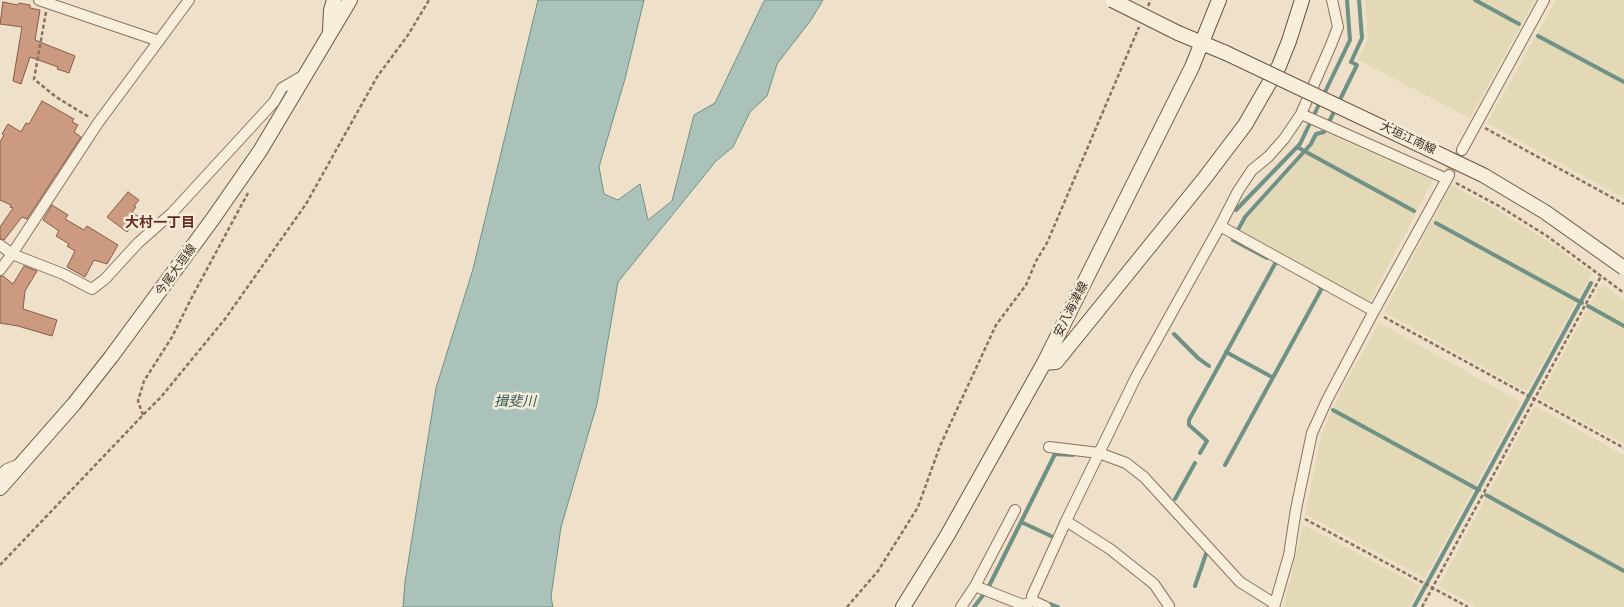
<!DOCTYPE html>
<html>
<head>
<meta charset="utf-8">
<style>
	body { margin:0 }
	canvas { display:block; background:#eee0c9 }
</style>
</head>
<body>
<canvas width="1624" height="607"></canvas>
<script>
const context = document.querySelector('canvas').getContext('2d');
context.lineJoin = 'round';
function fillPath(path, color) { context.fillStyle = color; context.fill(path, 'evenodd'); }
const toPath = rows => new Path2D(rows.map(r => 'M' + r).join(''));
function trace(path, color, width, dash) { context.strokeStyle = color; context.lineWidth = width; context.lineCap = dash ? 'butt' : 'round'; context.setLineDash(dash || []); context.stroke(path); }
function drawText(font, color, halo, rows, align = 'center') {
  context.font = font + ' "Crimson Pro","Noto Sans JP",serif'; context.lineWidth = 5; context.setLineDash([]); context.textBaseline = 'middle'; context.strokeStyle = halo; context.fillStyle = color; for (const [text, x, y, turn = 0] of rows) {
    context.save(); context.translate(x, y); context.rotate((+turn || 0) * Math.PI / 180); context.textAlign = isNaN(turn) ? turn : align; if (halo) context.strokeText(text, 0, 0); context.fillText(text, 0, 0); context.restore();
  }
}
fillPath(toPath([
	[1365,0,1535,0,1470,118,1358,60,1368,39],
	[1556,0,1624,0,1624,198,1487,123],
	[1326,133,1433,180,1368,305,1239,235,1246,220,1314,144,1317,135],
	[1451,185,1499,211,1547,241,1592,273,1528,390,1524,390,1384,312],
	[1605,285,1624,301,1624,444,1539,398,1600,286],
	[1379,323,1521,402,1425,578,1305,514,1321,435,1338,397],
	[1535,406,1624,455,1624,607,1477,607,1439,586],
	[1303,525,1420,586,1409,607,1283,607,1289,586]
]), '#e3d9b7');
const water = toPath([
	[538,0,644,0,625,79,599,167,604,194,618,200,640,184,648,220,672,201,694,115,715,103,763,3,765,0,823,0,811,20,777,64,767,96,750,112,733,147,716,161,618,282,597,404,561,527,551,597,553,607,403,607,405,582,436,388,473,269,538,0]
]);
fillPath(water, '#aac2b9');
trace(water, '#709186', 1);
trace(toPath([
	[1475,0,1519,24],
	[1538,36,1624,82],
	[1329,122,1357,65,1351,62,1362,38,1359,0],
	[1297,147,1414,211],
	[1236,210,1300,144,1350,40,1347,0],
	[1436,223,1582,303],
	[1238,230,1245,217,1311,144,1316,134,1324,132],
	[1233,240,1267,258],
	[1588,306,1624,326],
	[1174,334,1198,358,1209,366],
	[1226,352,1270,376],
	[1333,410,1479,490],
	[1200,453,1207,441,1189,425,1189,420,1276,262,1278,263],
	[1225,465,1322,288,1319,286],
	[1486,495,1624,571],
	[1175,499,1195,463],
	[1021,522,1051,536],
	[1195,586,1207,551],
	[988,588,1055,454,1073,455],
	[1050,604,1058,607],
	[974,607,984,594],
	[1414,607,1591,283]
]), '#709186', 4);
const building = toPath([
	[3,2,18,5,19,3,30,5,30,8,40,10,35,40,75,56,69,73,57,69,58,67,30,57,21,84,13,81,22,27,0,24,3,2],
	[42,101,74,119,72,122,78,125,74,132,81,137,27,219,22,217,4,240,0,238,0,227,13,208,10,207,11,205,0,200,0,142,4,135,2,134,8,124,21,132,26,123,29,124,42,101],
	[128,192,139,200,134,206,136,207,132,212,139,217,127,232,107,217,128,192],
	[52,205,68,215,65,219,84,230,87,226,118,245,107,264,94,260,85,277,67,267,75,251,67,246,69,244,56,236,59,231,43,220,52,205],
	[24,266,37,271,25,291,23,309,57,320,52,336,18,326,0,323,0,277,3,276,13,284,24,266]
]);
fillPath(building, '#cb9a80');
trace(building, '#895b44', 1);
trace(toPath([
	[1449,175,1462,150]
]), '#cabca7', 10, [10, 5]);
const minor = toPath([
	[39,0,159,41],
	[1301,114,1447,179],
	[1462,150,1544,0],
	[1220,226,1238,191,1252,170,1268,157,1284,139,1301,114,1331,45,1338,27,1332,0],
	[0,245,12,254,63,274,92,289,105,279,138,243,172,213,274,102,282,88,306,74],
	[0,270,12,254,98,123,189,0],
	[1049,447,1099,453,1126,463,1144,477,1240,582,1275,604],
	[0,475,7,469,20,464],
	[1066,521,1110,549,1154,584,1169,606],
	[975,586,1023,605,1033,601,1046,607],
	[1033,601,1032,596,1066,521,1136,377,1220,226,1374,311],
	[961,607,975,586,1015,510],
	[1274,607,1289,555,1296,509,1312,433,1327,400,1374,311,1449,175]
]);
const secondary = toPath([
	[330,32,331,10,334,0],
	[1178,33,1226,53],
	[1044,363,1056,362,1204,179,1245,125,1279,66,1289,41,1302,0],
	[0,488,74,404,111,357,212,220,260,151,350,0],
	[903,607,947,536,1044,363,1192,67,1219,0]
]);
trace(minor, '#8a725e', 12);
trace(secondary, '#6c5441', 16);
trace(toPath([
	[1148,6,1151,0],
	[46,12,34,79,56,97,89,117],
	[1485,128,1624,204],
	[1456,183,1499,206,1547,236,1624,293],
	[1384,317,1624,448],
	[143,415,138,401,144,381,172,337,193,295,248,193],
	[1305,519,1468,607],
	[0,565,143,415,161,397,225,319,306,204,377,77,408,35,429,0],
	[847,607,878,571,918,507,940,446,996,325,1026,285,1036,261,1047,243,1139,27],
	[1422,607,1601,276]
]), '#8a725e', 2.5, [4, 2.5]);
trace(minor, '#f8eedc', 10);
trace(secondary, '#f8eedc', 14);
const secondaryBridge = toPath([
	[1112,0,1178,33],
	[1226,53,1483,175,1545,212,1624,268]
]);
trace(secondaryBridge, '#6c5441', 16, []);
trace(secondaryBridge, '#f8eedc', 14);
drawText('12px', '#3b2c21', '#f5ebd9', [
	["大垣江南線",1408,138,25],
	["今尾大垣線",176,270,-54],
	["安八海津線",1071,309,-63]
]);
drawText('bold 14px', '#662b21', '#f5ebd9', [
	["大村一丁目",160,223]
]);
drawText('italic 14px', '#315a55', '#f5ebd9', [
	["揖斐川",515,402]
]);
</script>
</body>
</html>
